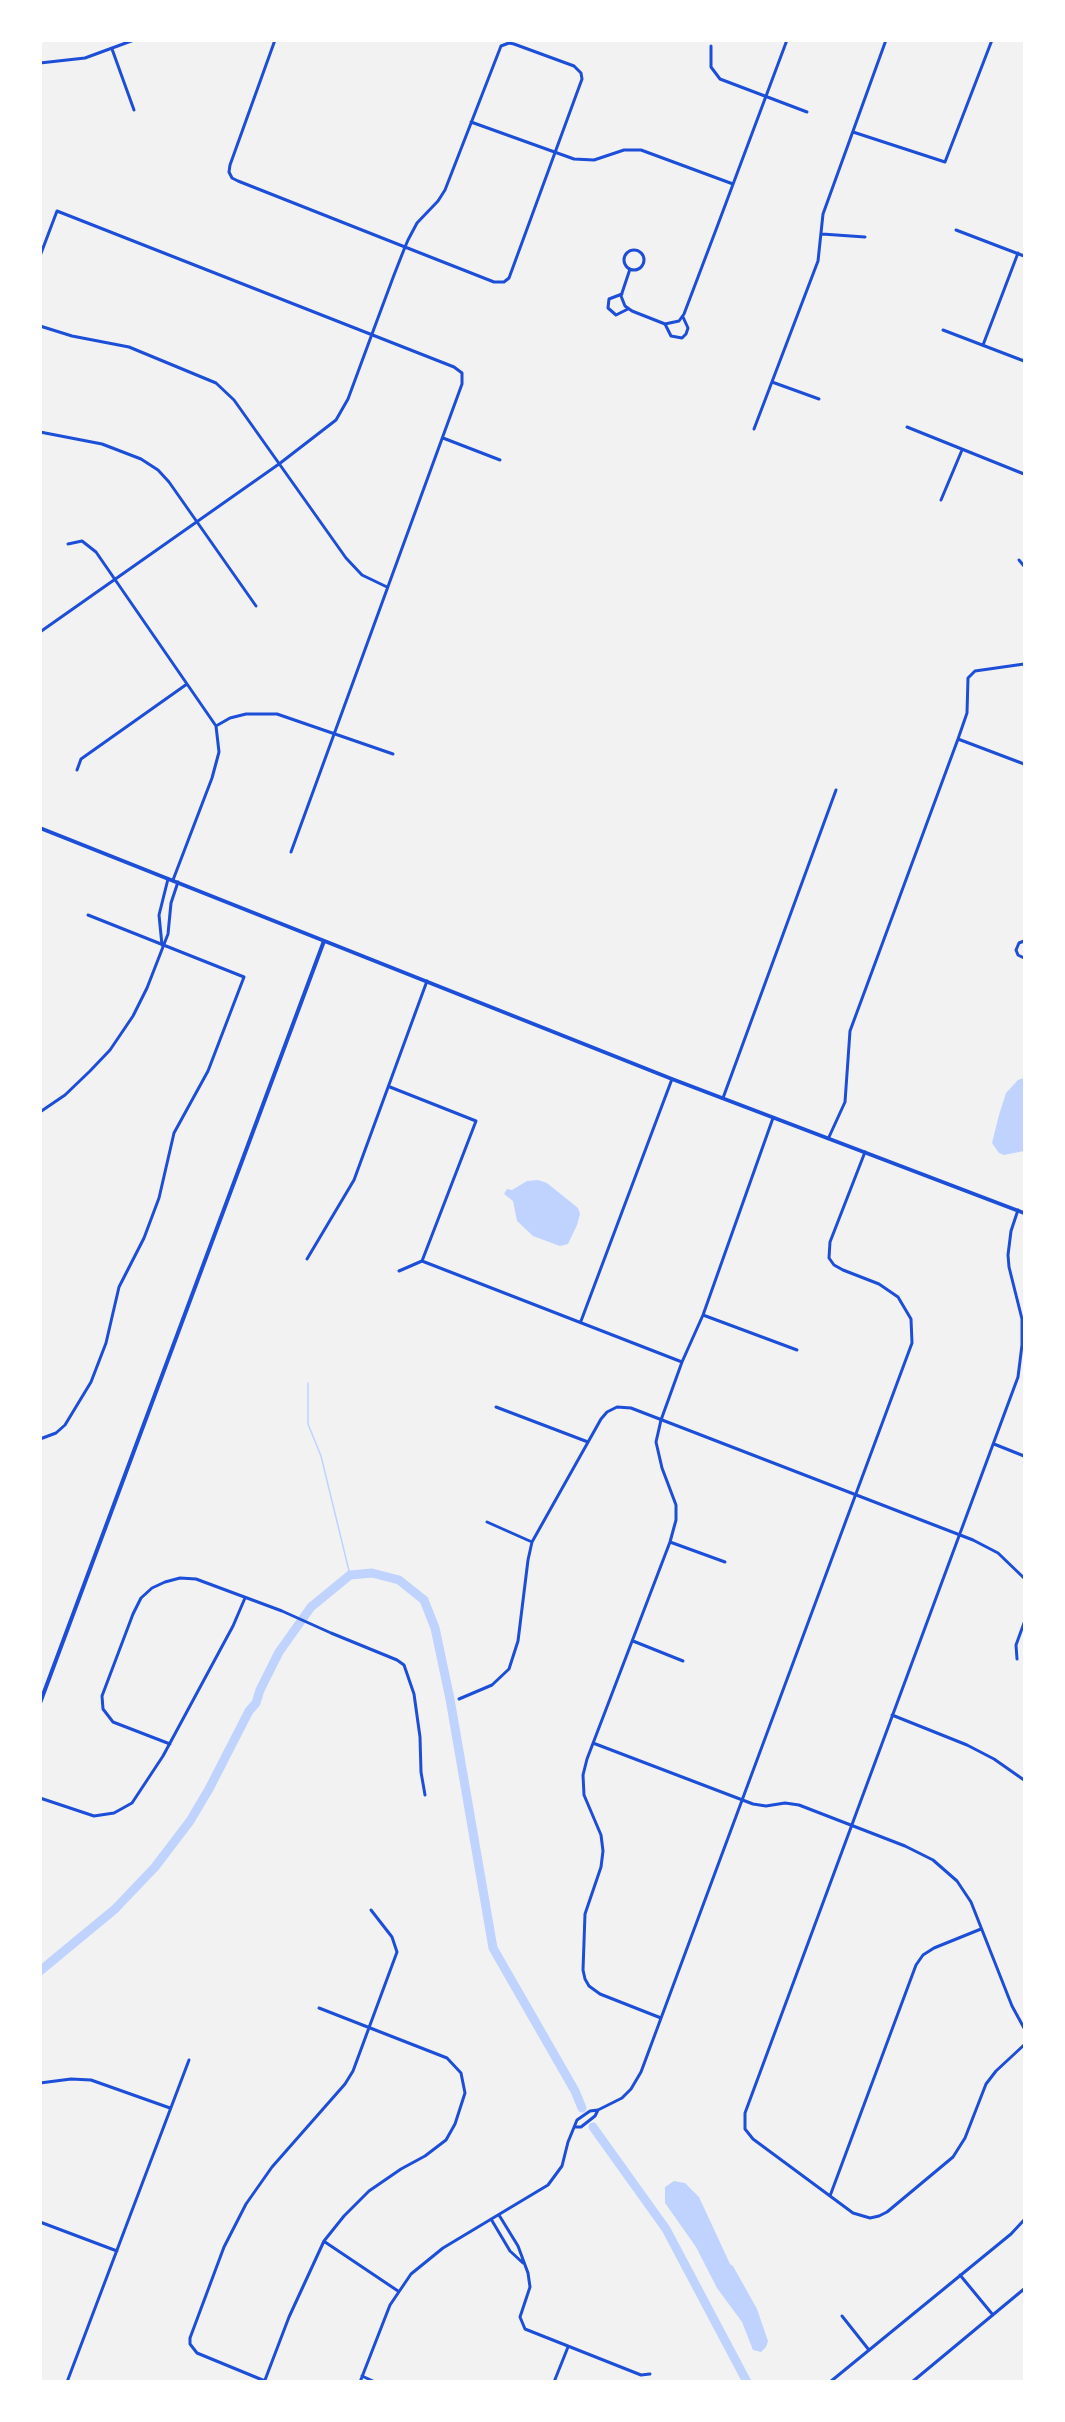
<!DOCTYPE html>
<html>
<head>
<meta charset="utf-8">
<style>
	body { margin:0 }
	#map { position:relative; width:1065px; height:2422px; overflow:hidden; background:#f2f2f2; font-family:Inter,sans-serif }
	canvas { display:block }
	.frame { position:absolute; inset:0; border:42px solid #fff; pointer-events:none }
</style>
</head>
<body>
<div id="map">
<canvas width="1065" height="2422"></canvas>
<div class="frame"></div>
</div>
<script>
const context = document.querySelector('canvas').getContext('2d');
context.lineJoin = 'round';
function fillPath(path, color) { context.fillStyle = color; context.fill(path, 'evenodd'); }
const toPath = rows => new Path2D(rows.map(r => 'M' + r).join(''));
function trace(path, color, width, dash) { context.strokeStyle = color; context.lineWidth = width; context.lineCap = dash ? 'butt' : 'round'; context.setLineDash(dash || []); context.stroke(path); }
fillPath(toPath([
	[1024,1078,1024,1151,1004,1155,999,1153,992,1143,999,1115,1006,1093,1018,1080],
	[538,1180,547,1183,578,1208,580,1214,577,1225,568,1244,560,1246,533,1236,517,1221,513,1201,504,1194,507,1189,512,1190,527,1181],
	[674,2181,685,2183,699,2197,730,2264,733,2266,757,2309,768,2341,766,2347,761,2352,753,2350,742,2322,717,2288,696,2247,665,2203,665,2187]
]), '#bfd3fe');
trace(toPath([
	[308,1383,308,1424,321,1456,350,1575]
]), '#bfd3fe', 1.5);
trace(toPath([
	[40,1971,115,1909,155,1867,190,1821,209,1789,249,1711,256,1703,260,1690,279,1652,311,1607,350,1575,372,1573,399,1580,424,1600,435,1628,450,1699,493,1948,575,2091,582,2108],
	[593,2127,666,2229,747,2382]
]), '#bfd3fe', 9);
trace(toPath([
	[711,46,711,67,720,79,807,112],
	[112,49,134,110],
	[40,63,85,58,134,40],
	[471,122,574,159,594,160,624,150,641,150,733,184],
	[853,132,945,162,992,40],
	[956,230,1024,256],
	[822,234,865,237],
	'624 260a10 10 0 1 1 20 0a10 10 0 1 1-20 0Z',
	[40,256,57,211,454,367,462,373,462,384,291,852],
	[630,269,621,296,625,306,632,311,665,324,679,321,684,314,717,227,787,40],
	[622,294,609,299,608,308,616,315,628,309],
	[665,324,671,336,682,338,686,334,688,328,683,317],
	[40,326,72,336,129,347,216,383,234,400,346,558,362,575,387,587],
	[943,330,1024,361],
	[983,345,1018,253],
	[772,382,819,399],
	[907,427,1024,474],
	[754,429,818,261,823,214,886,40],
	[40,432,102,444,141,459,158,470,169,482,256,606],
	[443,438,500,460],
	[941,500,962,450],
	[68,544,82,541,96,552,216,726,219,752,212,778,173,880],
	[1019,560,1024,566],
	[40,632,279,464,336,420,348,399,372,334,394,275,405,247,408,240,417,223,438,201,445,190,501,46,509,43,514,44,574,66,581,73,582,79,509,278,504,282,494,282,405,247,238,181,232,178,229,172,230,165,275,40],
	[216,726,230,718,246,714,277,714,393,754],
	[958,739,1024,764],
	[77,770,81,759,187,684],
	[1024,941,1019,943,1016,950,1018,955,1024,958],
	[162,945,159,915,168,879],
	[390,1087,476,1121,422,1261,399,1271],
	[723,1098,836,790],
	[40,1112,65,1095,90,1071,110,1050,133,1016,147,988,168,934,171,903,178,882],
	[829,1137,845,1102,850,1031,958,739,967,713,968,678,975,671,1024,664],
	[1018,1210,1011,1231,1008,1255,1009,1267,1022,1319,1022,1345,1018,1377,745,2113,745,2129,753,2139,853,2213,870,2218,879,2216,887,2212,953,2157,965,2138,986,2084,996,2071,1024,2045],
	[307,1259,354,1180,427,981],
	[422,1261,682,1362],
	[703,1315,797,1350],
	[581,1321,672,1079],
	[496,1407,588,1442],
	[40,1439,56,1433,65,1425,91,1382,106,1343,119,1287,144,1238,159,1198,174,1133,208,1071,244,977,88,915],
	[994,1444,1024,1456],
	[487,1522,532,1542],
	[670,1542,725,1562],
	[633,1641,683,1661],
	[1017,1659,1016,1645,1024,1623],
	[459,1699,492,1685,509,1669,518,1641,528,1560,532,1542,601,1419,607,1412,617,1407,631,1408,973,1540,998,1553,1024,1578],
	[892,1715,967,1745,994,1759,1024,1780],
	[593,1743,753,1804,766,1806,785,1803,799,1805,905,1846,933,1860,957,1881,971,1902,1012,2006,1024,2028],
	[170,1744,113,1722,103,1709,102,1696,133,1614,141,1598,152,1588,165,1582,180,1578,196,1579,282,1611,331,1633,397,1660,404,1665,414,1694,420,1737,421,1772,425,1795],
	[40,1798,94,1816,114,1813,132,1803,163,1756,233,1626,245,1598],
	[661,2018,600,1994,589,1986,585,1979,583,1970,585,1914,601,1867,603,1851,601,1835,584,1795,583,1775,587,1759,670,1542,676,1520,676,1505,662,1468,656,1442,661,1420,682,1362,703,1315,773,1118],
	[40,2083,71,2079,91,2080,170,2108],
	[576,2127,581,2127,595,2116,598,2110],
	[830,2196,916,1965,923,1955,934,1948,981,1929],
	[499,2215,518,2246,528,2273,530,2287,520,2317,525,2329,641,2375,650,2374],
	[491,2219,510,2251,523,2263],
	[40,2222,117,2251],
	[325,2242,398,2291],
	[960,2275,993,2315],
	[842,2316,869,2350],
	[362,2376,375,2382],
	[265,2380,289,2317,324,2241,344,2216,369,2191,401,2169,425,2156,446,2140,455,2124,465,2093,461,2073,447,2058,319,2008],
	[265,2381,197,2353,190,2344,190,2338,224,2247,246,2204,272,2167,345,2084,353,2071,397,1952,392,1937,371,1910],
	[67,2382,189,2060],
	[360,2382,390,2305,411,2274,443,2248,548,2185,562,2166,568,2142,577,2120,590,2111,598,2110,622,2098,631,2089,641,2072,912,1343,911,1319,898,1297,879,1284,843,1270,834,1265,829,1258,830,1242,865,1152],
	[554,2382,568,2347],
	[830,2382,1011,2234,1024,2220],
	[912,2382,1024,2289]
]), '#1d4ed8', 3);
trace(toPath([
	[40,828,672,1079,1024,1213],
	[40,1703,324,941]
]), '#1d4ed8', 4);
</script>
</body>
</html>
